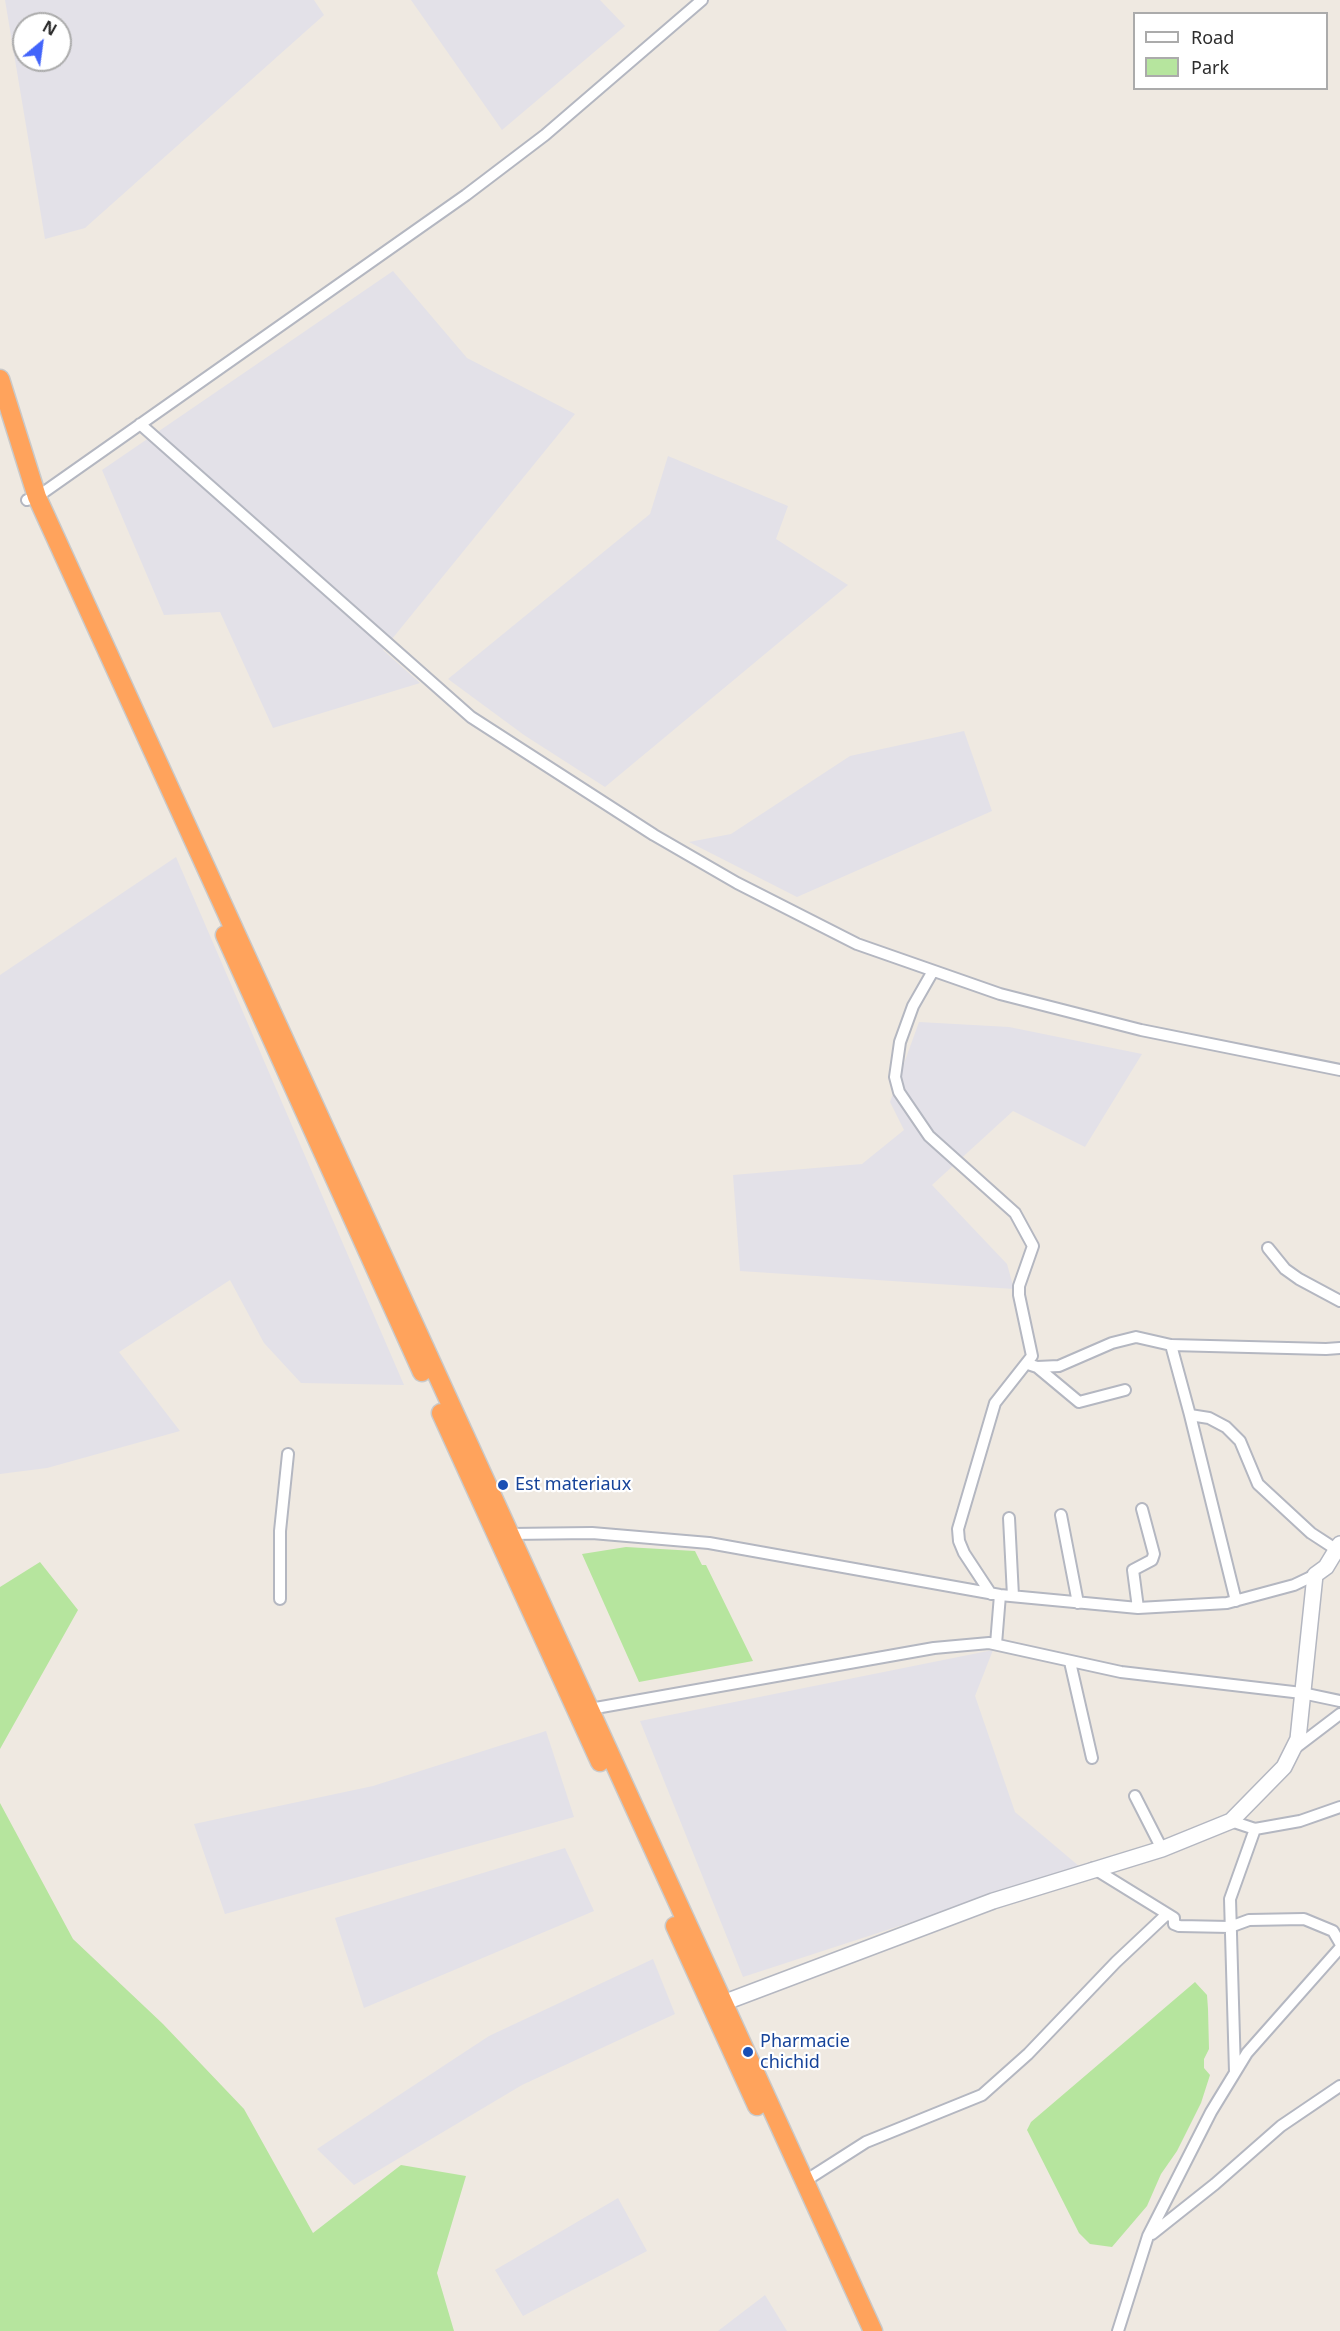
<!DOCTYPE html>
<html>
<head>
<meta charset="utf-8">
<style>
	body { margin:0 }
	#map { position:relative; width:1340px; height:2331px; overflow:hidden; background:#efe9e1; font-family:"Noto Sans",sans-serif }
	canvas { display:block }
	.legend { position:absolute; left:1133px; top:12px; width:195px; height:78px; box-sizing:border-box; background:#fff; border:2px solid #ababab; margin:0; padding:8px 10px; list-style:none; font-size:18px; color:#2e2e2e }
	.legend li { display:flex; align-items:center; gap:12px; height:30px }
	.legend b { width:30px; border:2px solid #ababab }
	.north { position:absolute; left:12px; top:12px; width:60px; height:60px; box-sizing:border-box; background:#fff; border:2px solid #ababab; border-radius:50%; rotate:29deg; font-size:16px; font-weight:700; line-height:24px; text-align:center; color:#2e2e2e }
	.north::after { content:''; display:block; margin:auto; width:21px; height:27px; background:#4264fb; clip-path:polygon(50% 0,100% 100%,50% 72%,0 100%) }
</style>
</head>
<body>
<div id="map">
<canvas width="1340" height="2331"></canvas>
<ul class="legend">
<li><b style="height:8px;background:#fff"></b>Road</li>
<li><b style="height:16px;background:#b6e59e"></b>Park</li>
</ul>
<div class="north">N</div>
</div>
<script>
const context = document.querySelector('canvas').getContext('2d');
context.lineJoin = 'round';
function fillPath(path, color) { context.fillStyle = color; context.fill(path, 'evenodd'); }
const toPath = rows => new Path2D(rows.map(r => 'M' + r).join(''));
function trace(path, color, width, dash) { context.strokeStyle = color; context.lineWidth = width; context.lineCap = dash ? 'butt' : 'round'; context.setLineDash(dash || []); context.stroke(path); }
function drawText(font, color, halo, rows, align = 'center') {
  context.font = font + ' "Noto Sans",sans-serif'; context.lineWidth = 4.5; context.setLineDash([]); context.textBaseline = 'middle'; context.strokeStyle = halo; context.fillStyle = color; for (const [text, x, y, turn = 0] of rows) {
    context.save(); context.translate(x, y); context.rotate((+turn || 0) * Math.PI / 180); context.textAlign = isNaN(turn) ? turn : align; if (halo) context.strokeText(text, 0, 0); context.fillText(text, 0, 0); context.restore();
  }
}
fillPath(toPath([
	[5,0,314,0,324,15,85,228,45,239],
	[24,24,60,24,60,60,24,60],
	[411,0,600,0,625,26,502,130],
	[393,271,467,358,575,414,383,650,420,683,273,728,220,612,164,615,102,470],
	[668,456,788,506,776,539,848,585,605,787,524,735,448,679,650,514],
	[964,731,992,811,797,897,689,842,731,834,850,756],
	[176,857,404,1385,301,1383,264,1343,230,1280,119,1352,180,1431,47,1468,0,1474,0,975],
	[919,1022,1009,1027,1142,1054,1085,1147,1013,1111,932,1185,1007,1264,1014,1289,740,1271,733,1175,862,1164,904,1130,890,1102],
	[993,1650,975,1696,1015,1812,1080,1867,743,1977,640,1721],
	[546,1731,574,1817,225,1914,194,1824,373,1786],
	[565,1848,594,1911,364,2008,335,1918],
	[653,1959,675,2014,522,2085,354,2185,317,2149,489,2036],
	[618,2198,647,2251,523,2316,495,2270],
	[765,2295,787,2331,718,2331]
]), '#e3e1e8');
fillPath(toPath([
	[626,1547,695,1551,702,1565,706,1565,753,1661,639,1682,582,1554],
	[40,1562,78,1610,0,1749,0,1587],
	[0,1803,73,1939,163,2024,244,2109,313,2233,401,2165,466,2176,437,2273,454,2331,0,2331],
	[1195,1982,1207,1995,1208,2009,1209,2049,1204,2059,1204,2068,1210,2075,1201,2103,1177,2151,1161,2174,1147,2206,1112,2247,1090,2244,1079,2233,1027,2130,1031,2122]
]), '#b6e59e');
const street = toPath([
	[140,424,471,717,654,835,737,883,857,944,1000,994,1141,1030,1340,1070],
	[27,500,37,497,466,195,545,135,702,0],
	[933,971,913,1006,900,1042,895,1077,899,1092,929,1136,1015,1213,1033,1246,1019,1286,1019,1295,1032,1356,995,1403,958,1529,959,1541,964,1553,991,1594],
	[1268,1248,1285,1269,1299,1279,1340,1301],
	[1171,1345,1190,1415,1209,1418,1226,1427,1240,1441,1258,1484,1311,1533,1337,1550],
	[1028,1364,1037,1367,1059,1366,1112,1343,1136,1337,1171,1345,1326,1349,1340,1348],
	[1037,1367,1079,1402,1125,1390],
	[1190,1415,1236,1601],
	[1061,1515,1078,1603],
	[1009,1518,1013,1596],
	[510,1534,592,1533,709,1543,1000,1595,1138,1608,1227,1603,1294,1585,1315,1575],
	[280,1599,280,1531,288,1454],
	[1138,1608,1133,1570,1152,1560,1154,1554,1142,1509],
	[996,1644,1000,1595],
	[1070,1662,1092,1758],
	[590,1709,934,1648,989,1643,1121,1672,1302,1693,1340,1701],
	[1294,1749,1340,1714],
	[1135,1796,1162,1849],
	[1231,1821,1255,1829,1300,1821,1340,1807],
	[1093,1868,1174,1918,1174,1924,1179,1926,1230,1927,1249,1920,1304,1919,1333,1931,1340,1943],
	[1235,2072,1230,1899,1255,1829],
	[805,2181,866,2142,982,2095,1028,2054,1116,1962,1167,1914],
	[1152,2234,1215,2184,1281,2126,1340,2086],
	[1118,2331,1148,2236,1211,2112,1247,2053,1340,1948]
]);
const secondary = toPath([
	[715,2006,993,1901,1162,1849,1231,1821,1284,1767,1298,1739,1315,1575,1326,1567,1340,1544]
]);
const highway = toPath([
	[0,379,37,497,873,2331],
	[225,935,422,1372],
	[441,1413,600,1762],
	[675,1926,757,2106]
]);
trace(street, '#b4b7c1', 14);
trace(secondary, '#b4b7c1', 18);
trace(highway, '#c9c9c9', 21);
trace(street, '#fff', 10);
trace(secondary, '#fff', 15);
trace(highway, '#ffa35c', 18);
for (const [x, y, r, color] of [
	[503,1485,6,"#1a4fb4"],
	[748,2052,6,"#1a4fb4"]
]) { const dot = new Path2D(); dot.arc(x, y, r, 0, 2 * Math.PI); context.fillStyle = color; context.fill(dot); trace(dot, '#fff', 2); }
drawText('18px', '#164399', '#fff', [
	["Est materiaux",515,1485],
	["Pharmacie",760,2042],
	["chichid",760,2063]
], 'left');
</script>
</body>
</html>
